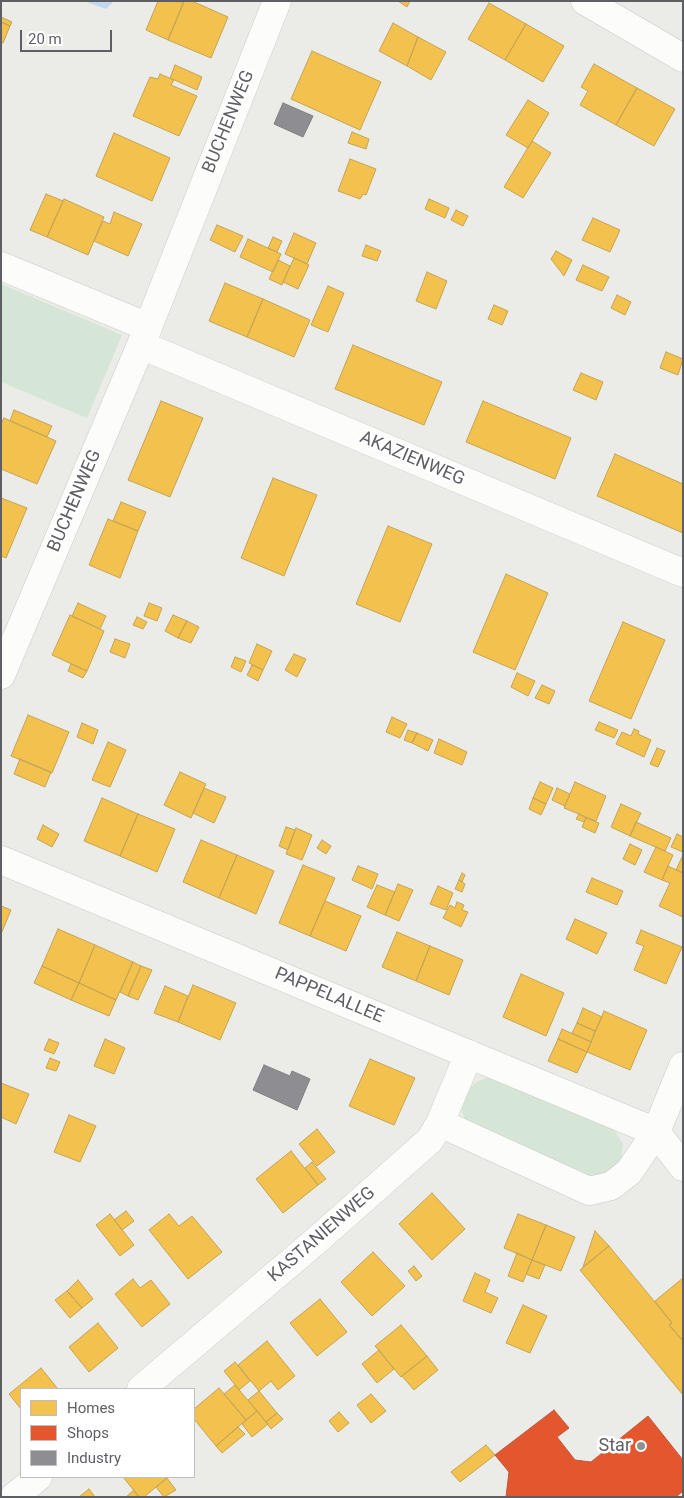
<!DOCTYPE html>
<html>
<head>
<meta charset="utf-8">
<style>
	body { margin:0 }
	#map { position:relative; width:684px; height:1498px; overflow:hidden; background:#ebebe7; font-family:Roboto,sans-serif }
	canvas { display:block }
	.frame { position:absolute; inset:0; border:2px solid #5d5f64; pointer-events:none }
	.legend { position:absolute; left:20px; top:1388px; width:175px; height:90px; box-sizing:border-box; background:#fff; border:1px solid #bebfc1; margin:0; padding:6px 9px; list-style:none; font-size:15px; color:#5d5f64 }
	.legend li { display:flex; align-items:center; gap:10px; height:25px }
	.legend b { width:25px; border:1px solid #bebfc1 }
	.scale { position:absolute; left:20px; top:30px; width:92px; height:22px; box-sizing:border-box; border:2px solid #5d5f64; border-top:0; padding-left:6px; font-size:15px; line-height:18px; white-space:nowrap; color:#5d5f64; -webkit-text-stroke:4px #fff; paint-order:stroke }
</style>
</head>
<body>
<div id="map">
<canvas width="684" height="1498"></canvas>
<div class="frame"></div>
<ul class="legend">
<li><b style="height:14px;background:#f2c14e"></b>Homes</li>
<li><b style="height:14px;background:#e4572e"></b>Shops</li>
<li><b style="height:14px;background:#8d8d92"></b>Industry</li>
</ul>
<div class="scale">20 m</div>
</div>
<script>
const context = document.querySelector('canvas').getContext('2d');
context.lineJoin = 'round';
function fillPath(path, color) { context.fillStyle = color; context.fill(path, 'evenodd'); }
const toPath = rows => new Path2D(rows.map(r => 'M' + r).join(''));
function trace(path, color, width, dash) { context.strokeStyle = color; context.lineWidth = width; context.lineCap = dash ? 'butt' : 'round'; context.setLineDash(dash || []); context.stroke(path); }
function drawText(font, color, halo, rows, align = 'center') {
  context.font = font + ' Roboto,sans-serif'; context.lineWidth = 5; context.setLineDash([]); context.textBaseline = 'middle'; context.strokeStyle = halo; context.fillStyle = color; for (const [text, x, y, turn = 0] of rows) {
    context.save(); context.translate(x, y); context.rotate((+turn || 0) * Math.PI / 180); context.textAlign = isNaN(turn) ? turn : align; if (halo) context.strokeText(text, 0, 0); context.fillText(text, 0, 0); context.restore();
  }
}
fillPath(toPath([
	[1,284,122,335,87,418,1,382],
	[488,1077,613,1128,623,1144,621,1159,607,1175,585,1175,465,1122,460,1103,473,1084]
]), '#d6e6d6');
fillPath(toPath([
	[84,1,114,1,106,9]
]), '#c0d7f0');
const homes = toPath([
	[158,1,184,2,168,40,146,30,158,1],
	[192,1,228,17,211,58,168,40,184,1,192,1],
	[398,1,410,1,407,7,398,1],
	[489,3,526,24,505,60,468,39,489,3],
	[1,17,12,22,10,26,1,22,1,17],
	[1,22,10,26,3,43,1,43,1,22],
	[393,23,418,37,407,66,379,51,393,23],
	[526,24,564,46,543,82,505,60,526,24],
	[418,37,446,52,431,80,407,66,418,37],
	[312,51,381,82,360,130,291,99,312,51],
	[594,64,637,88,616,125,580,105,588,91,581,87,594,64],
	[175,65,202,77,197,90,170,78,175,65],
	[160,74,174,80,171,85,197,96,179,136,133,116,150,77,158,79,160,74],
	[637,88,675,109,654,146,616,125,637,88],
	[528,100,549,113,528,148,506,135,528,100],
	[352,132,369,139,366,149,348,143,352,132],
	[114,133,170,158,152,201,96,176,114,133],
	[532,141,551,153,523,198,504,187,532,141],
	[350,159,376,169,366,195,363,194,360,199,338,191,350,159],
	[46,194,63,201,47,237,30,230,46,194],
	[64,199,104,217,88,255,47,237,64,199],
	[429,199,449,208,445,218,425,209,429,199],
	[456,210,468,216,463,226,451,220,456,210],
	[114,212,142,224,128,256,94,241,103,221,110,224,114,212],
	[593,218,620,230,610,252,582,240,593,218],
	[217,225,243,236,235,252,210,240,217,225],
	[294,233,316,243,307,264,285,254,294,233],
	[273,237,282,241,277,252,268,248,273,237],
	[248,239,281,254,273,272,240,257,248,239],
	[366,245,381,251,377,261,362,256,366,245],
	[556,251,572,260,564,276,551,259,556,251],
	[294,258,309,265,298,289,283,282,294,258],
	[278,260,290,266,282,285,269,279,278,260],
	[583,265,609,277,602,291,576,280,583,265],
	[427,272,447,281,436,309,416,301,427,272],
	[225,283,263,299,247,337,209,321,225,283],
	[328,286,344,293,328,332,311,325,328,286],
	[617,295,631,302,625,315,611,308,617,295],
	[263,299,310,320,294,357,247,337,263,299],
	[494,305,508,311,502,325,488,319,494,305],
	[353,345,442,382,424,425,335,389,353,345],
	[666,352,683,359,678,375,660,368,666,352],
	[581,373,603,382,596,400,573,390,581,373],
	[161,401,203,418,170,497,128,480,161,401],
	[483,401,571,438,555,479,466,442,483,401],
	[14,410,52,426,47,437,10,421,14,410],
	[4,418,56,441,37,484,1,469,1,424,4,418],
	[615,454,683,484,683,533,597,496,615,454],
	[273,478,317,495,284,576,241,558,273,478],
	[1,498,27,508,6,558,1,556,1,498],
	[121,502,146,512,138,531,113,521,121,502],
	[108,519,138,531,120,578,89,565,108,519],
	[388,526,432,544,400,622,356,604,388,526],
	[506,574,548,593,515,670,473,652,506,574],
	[78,603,106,616,100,629,72,616,78,603],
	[149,603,162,608,157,621,144,616,149,603],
	[70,615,104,631,87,671,52,655,70,615],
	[173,615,187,621,178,638,165,631,173,615],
	[137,617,147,622,143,629,133,625,137,617],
	[187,621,199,627,191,643,178,638,187,621],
	[623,622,665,640,631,719,589,701,623,622],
	[115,639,130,644,125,658,110,652,115,639],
	[257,644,272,651,263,670,249,663,257,644],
	[294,654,306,659,297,677,285,670,294,654],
	[235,657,246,661,241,672,231,667,235,657],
	[71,664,87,671,83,678,68,671,71,664],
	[252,665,263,670,258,681,247,675,252,665],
	[517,673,535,681,528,696,511,687,517,673],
	[542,685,555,691,549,704,535,698,542,685],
	[28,715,69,732,52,773,11,756,28,715],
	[392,717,407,724,400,738,386,732,392,717],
	[599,722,618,730,614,738,595,730,599,722],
	[82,723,98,730,93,744,77,737,82,723],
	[634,729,639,731,638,734,651,740,644,757,616,744,622,732,631,736,634,729],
	[408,730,417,733,412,743,404,740,408,730],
	[417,733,433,740,428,751,412,743,417,733],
	[439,739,467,752,462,765,434,753,439,739],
	[108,742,126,750,110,787,92,780,108,742],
	[657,748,665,751,658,767,650,764,657,748],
	[20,759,51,772,45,787,14,774,20,759],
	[180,772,206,784,191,818,164,805,180,772],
	[540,782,553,788,546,804,533,798,540,782],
	[575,782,606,796,596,821,564,808,575,782],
	[204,788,226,797,214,823,193,813,204,788],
	[557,788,570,794,565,806,552,800,557,788],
	[102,798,138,814,120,856,84,841,102,798],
	[533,798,546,804,541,815,529,809,533,798],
	[621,804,641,813,630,836,611,827,621,804],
	[138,814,175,829,157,872,120,856,138,814],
	[579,814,586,818,584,822,576,819,579,814],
	[586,818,599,823,595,833,582,827,586,818],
	[636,822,671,838,665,851,630,836,636,822],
	[43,825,59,834,52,847,37,839,43,825],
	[286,827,295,830,288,850,279,846,286,827],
	[296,828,312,835,302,860,286,854,296,828],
	[677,834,683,837,683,852,671,847,677,834],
	[201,840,237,855,219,898,183,882,201,840],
	[322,840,331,846,326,854,317,848,322,840],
	[630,844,642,850,635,865,623,859,630,844],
	[656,847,673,855,662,880,644,872,656,847],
	[237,855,274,871,256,914,219,898,237,855],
	[682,857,683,857,683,873,676,870,682,857],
	[303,865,335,878,310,936,279,923,303,865],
	[358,866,378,874,372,889,352,880,358,866],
	[668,866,683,873,683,917,659,906,670,883,662,880,668,866],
	[462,873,465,875,462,882,459,880,462,873],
	[592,878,623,891,617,905,586,892,592,878],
	[459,880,465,884,462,892,455,889,459,880],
	[398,884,413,890,399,921,385,915,398,884],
	[377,885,395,892,385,915,367,907,377,885],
	[438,886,453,893,446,910,430,904,438,886],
	[325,901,361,916,346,951,310,936,325,901],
	[457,902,464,905,462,910,468,912,461,927,443,918,450,905,455,908,457,902],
	[1,906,11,910,1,934,1,906],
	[575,919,607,933,597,954,566,939,575,919],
	[58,929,95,945,79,983,42,966,58,929],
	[641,930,682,947,666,984,634,970,644,946,636,943,641,930],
	[397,932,430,946,416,981,382,967,397,932],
	[95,945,133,962,116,1000,79,983,95,945],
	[430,946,463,960,449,995,416,981,430,946],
	[133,962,141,966,128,996,120,992,133,962],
	[42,966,79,983,71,1000,34,983,42,966],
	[141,966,152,970,138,1000,128,996,141,966],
	[521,974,564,993,546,1036,503,1017,521,974],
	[79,983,116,1000,109,1016,71,1000,79,983],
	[193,985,236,1003,220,1040,178,1022,193,985],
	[165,986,188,996,178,1022,154,1013,165,986],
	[583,1008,602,1017,595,1031,577,1023,583,1008],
	[604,1011,647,1030,630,1070,587,1052,604,1011],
	[577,1023,595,1031,591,1042,572,1033,577,1023],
	[562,1029,591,1042,587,1052,558,1039,562,1029],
	[49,1039,59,1043,54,1054,44,1050,49,1039],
	[105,1039,125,1048,114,1074,94,1066,105,1039],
	[558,1039,587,1052,577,1073,548,1061,558,1039],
	[50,1058,60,1062,56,1071,46,1068,50,1058],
	[370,1059,415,1078,394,1125,349,1106,370,1059],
	[1,1083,29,1094,16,1124,1,1117,1,1083],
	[69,1115,96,1126,80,1162,54,1152,69,1115],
	[317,1129,335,1152,317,1166,299,1144,317,1129],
	[291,1151,318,1185,283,1213,256,1179,291,1151],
	[312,1162,326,1179,318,1185,305,1168,312,1162],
	[432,1193,465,1229,432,1260,399,1224,432,1193],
	[126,1211,134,1221,122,1230,114,1220,126,1211],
	[110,1214,134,1245,120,1256,96,1225,110,1214],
	[169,1214,179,1226,192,1216,222,1252,188,1279,149,1230,169,1214],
	[518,1214,546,1225,532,1260,504,1248,518,1214],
	[546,1225,575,1237,561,1271,532,1260,546,1225],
	[595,1231,609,1246,583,1267,595,1231],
	[609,1246,672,1323,669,1325,683,1341,683,1395,580,1270,609,1246],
	[373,1252,405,1286,372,1316,341,1282,373,1252],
	[517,1253,532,1260,523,1282,508,1276,517,1253],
	[532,1260,545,1265,539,1279,526,1274,532,1260],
	[414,1266,422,1276,416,1281,408,1271,414,1266],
	[475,1273,490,1280,485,1292,498,1298,491,1313,463,1301,475,1273],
	[683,1278,683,1341,669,1325,672,1323,655,1301,683,1278],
	[133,1279,140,1288,151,1280,170,1304,142,1327,115,1294,133,1279],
	[78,1280,93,1299,82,1308,67,1291,78,1280],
	[67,1291,82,1308,70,1318,55,1300,67,1291],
	[320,1299,347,1332,317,1356,290,1323,320,1299],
	[523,1305,547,1316,530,1353,506,1343,523,1305],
	[98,1323,118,1348,89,1372,69,1347,98,1323],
	[401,1325,427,1356,401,1377,375,1346,401,1325],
	[267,1341,295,1376,278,1390,271,1381,259,1391,238,1365,267,1341],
	[379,1350,394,1369,377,1383,362,1364,379,1350],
	[427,1356,438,1370,414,1390,402,1376,427,1356],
	[235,1362,250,1381,239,1390,224,1371,235,1362],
	[41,1368,58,1389,21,1389,21,1409,9,1394,41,1368],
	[235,1385,257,1411,246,1420,224,1394,235,1385],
	[219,1388,246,1420,216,1446,194,1419,194,1409,219,1388],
	[259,1391,277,1413,266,1422,248,1400,259,1391],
	[371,1394,386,1411,371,1423,357,1405,371,1394],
	[257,1411,268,1424,252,1437,242,1424,257,1411],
	[339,1412,349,1423,338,1432,329,1421,339,1412],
	[277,1413,283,1419,271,1429,266,1422,277,1413],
	[238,1427,245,1434,222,1453,216,1446,238,1427],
	[486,1445,495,1455,460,1482,451,1472,486,1445],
	[123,1477,166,1477,167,1478,144,1497,139,1497,123,1477],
	[167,1478,176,1490,164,1497,156,1487,167,1478],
	[89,1489,95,1497,79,1497,89,1489],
	[134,1490,139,1497,126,1497,134,1490]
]);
fillPath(homes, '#f2c14e');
trace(homes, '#c5a455', 1);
const shops = toPath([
	[554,1410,569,1428,557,1437,575,1460,591,1462,648,1416,683,1460,683,1491,676,1497,506,1497,509,1472,495,1455,554,1410]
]);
fillPath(shops, '#e4572e');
trace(shops, '#bc593e', 1);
const industry = toPath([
	[283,103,313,116,303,137,274,124,283,103],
	[264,1065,290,1076,292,1071,310,1079,297,1110,253,1090,264,1065]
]);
fillPath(industry, '#8d8d92');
trace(industry, '#7f7f84', 1);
const minor = toPath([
	[585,1,683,58],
	[1,266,148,327],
	[141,345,683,573],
	[1,675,141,345,277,1],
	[1,860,656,1132,683,1167],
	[440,1123,589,1191,611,1186,629,1172,656,1132,683,1066],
	[141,1389,317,1240,430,1140,440,1123,469,1054],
	[14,1497,38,1477]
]);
trace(minor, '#c9c9c8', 29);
trace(minor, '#fcfcfb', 28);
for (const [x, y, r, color] of [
	[641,1446,5,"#8f9092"]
]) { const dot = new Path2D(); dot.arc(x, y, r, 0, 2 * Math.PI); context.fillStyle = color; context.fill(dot); trace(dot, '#fff', 2); }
drawText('18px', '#5d5f64', '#fff', [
	["BUCHENWEG",229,122,-68],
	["AKAZIENWEG",412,459,23],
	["BUCHENWEG",75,501,-67],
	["PAPPELALLEE",329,996,23],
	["KASTANIENWEG",322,1235,-41]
]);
drawText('18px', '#5d5f64', '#fff', [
	["Star",631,1446]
], 'right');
</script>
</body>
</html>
